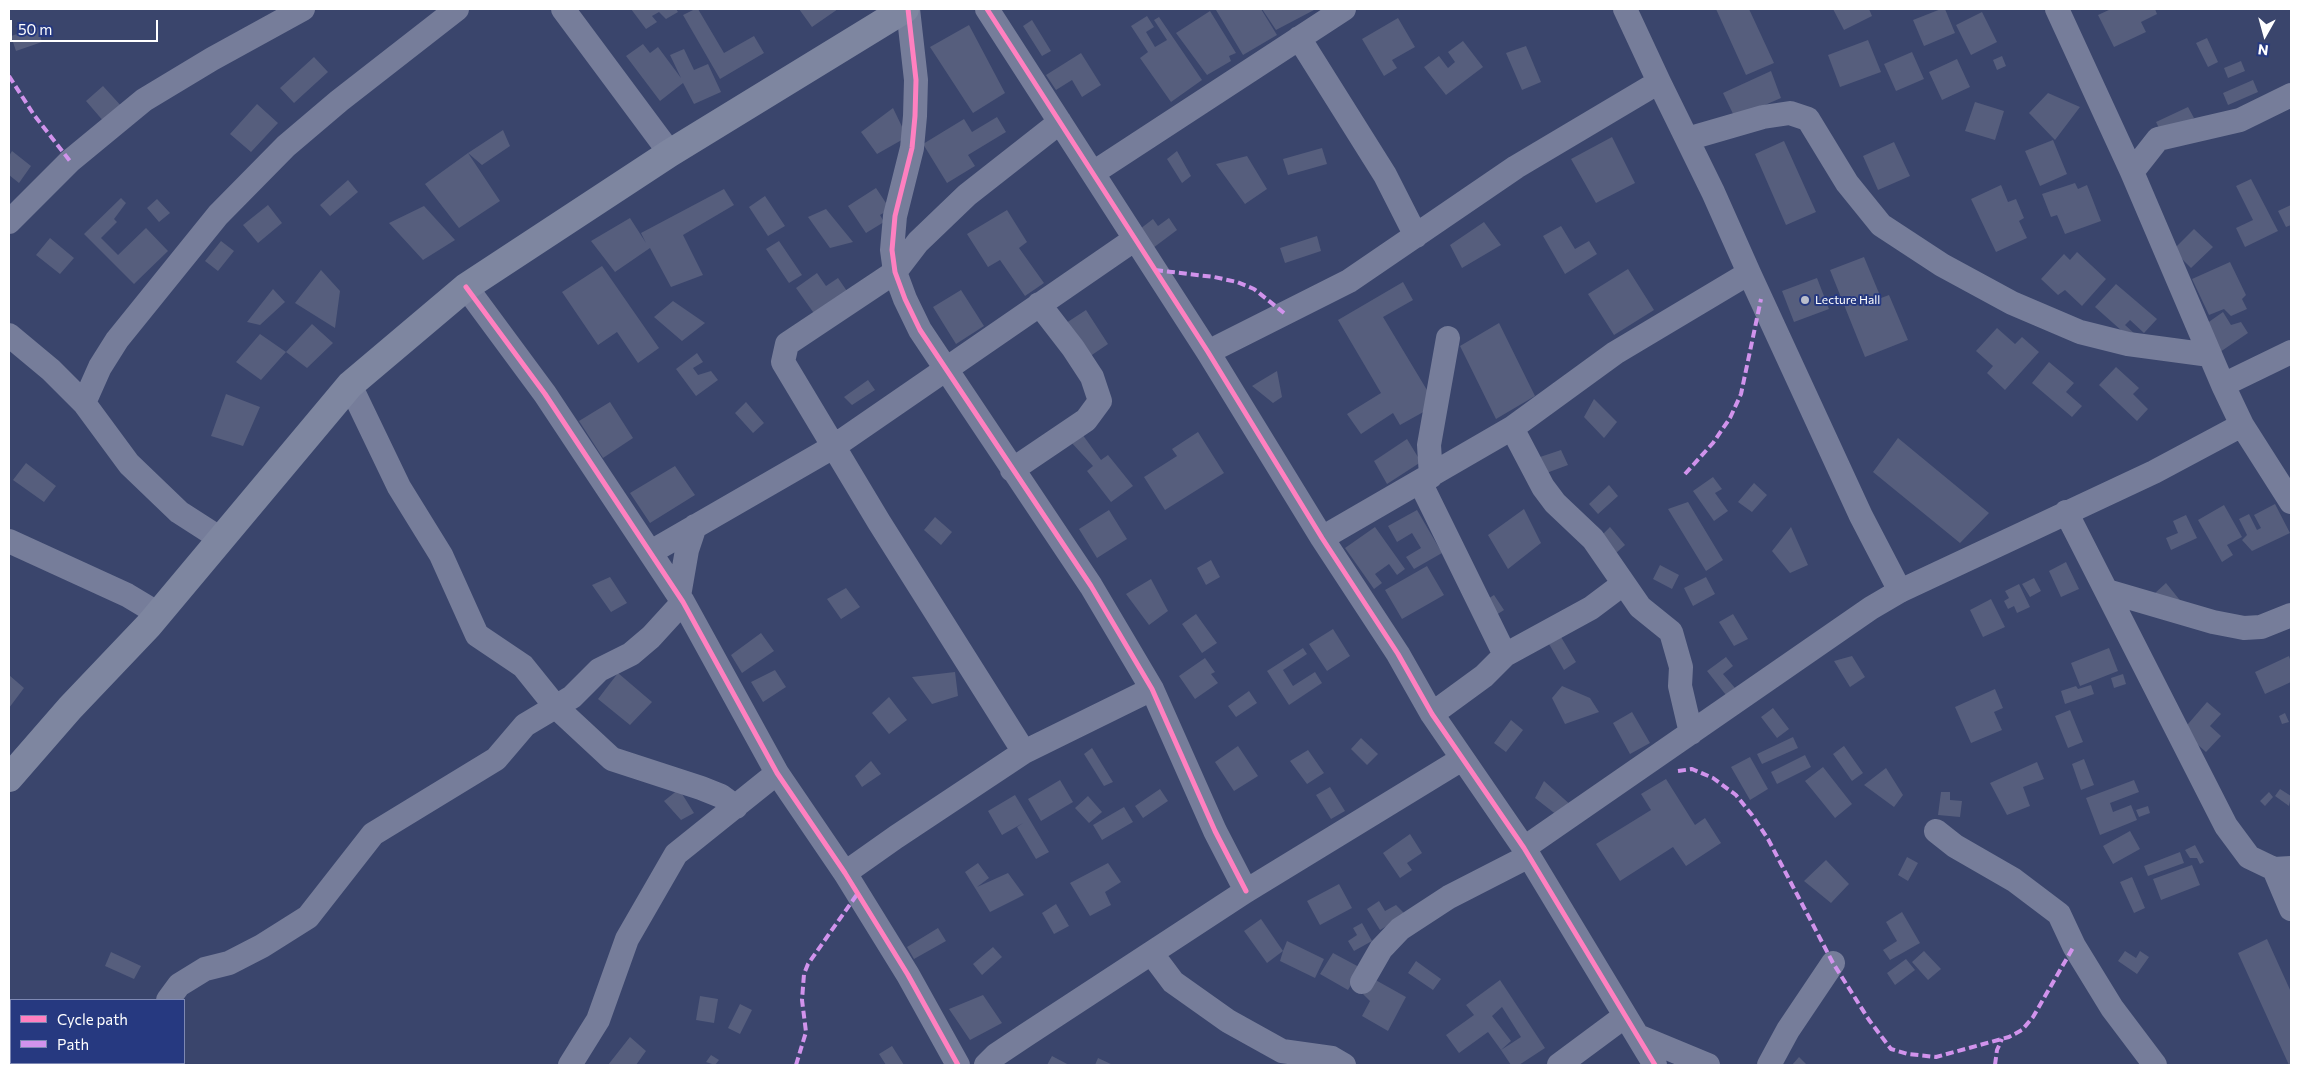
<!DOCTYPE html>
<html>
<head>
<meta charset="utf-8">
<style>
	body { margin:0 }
	#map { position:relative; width:2300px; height:1074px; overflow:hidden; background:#3a456c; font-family:Commissioner,sans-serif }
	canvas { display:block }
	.frame { position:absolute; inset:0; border:10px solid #fff; pointer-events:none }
	.legend { position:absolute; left:10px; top:999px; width:175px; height:65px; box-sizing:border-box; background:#263980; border:1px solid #7d88b3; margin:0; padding:6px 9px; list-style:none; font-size:15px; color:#fff }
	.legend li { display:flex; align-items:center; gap:10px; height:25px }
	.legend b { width:25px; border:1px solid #7d88b3 }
	.north { position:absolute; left:2240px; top:10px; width:50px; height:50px; -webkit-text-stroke:4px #263980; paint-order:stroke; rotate:187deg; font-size:14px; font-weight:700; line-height:20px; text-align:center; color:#fff }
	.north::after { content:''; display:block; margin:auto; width:18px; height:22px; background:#fff; clip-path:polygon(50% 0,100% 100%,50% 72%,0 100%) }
	.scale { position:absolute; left:10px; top:20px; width:148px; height:22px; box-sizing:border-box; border:2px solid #fff; border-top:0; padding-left:6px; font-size:15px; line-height:18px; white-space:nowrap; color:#fff; -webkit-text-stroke:4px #263980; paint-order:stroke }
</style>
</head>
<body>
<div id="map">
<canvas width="2300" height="1074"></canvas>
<div class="frame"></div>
<ul class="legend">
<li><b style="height:6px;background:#ff80c0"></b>Cycle path</li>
<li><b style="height:6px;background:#d193ec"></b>Path</li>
</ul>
<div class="north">N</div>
<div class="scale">50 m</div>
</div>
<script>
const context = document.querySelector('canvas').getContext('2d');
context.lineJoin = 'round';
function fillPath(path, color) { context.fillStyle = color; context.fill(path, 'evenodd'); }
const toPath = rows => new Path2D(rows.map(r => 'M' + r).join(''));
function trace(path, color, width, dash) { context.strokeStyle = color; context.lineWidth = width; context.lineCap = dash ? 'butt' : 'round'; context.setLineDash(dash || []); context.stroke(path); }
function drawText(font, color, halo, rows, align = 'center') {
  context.font = font + ' Commissioner,sans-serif'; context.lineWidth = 4; context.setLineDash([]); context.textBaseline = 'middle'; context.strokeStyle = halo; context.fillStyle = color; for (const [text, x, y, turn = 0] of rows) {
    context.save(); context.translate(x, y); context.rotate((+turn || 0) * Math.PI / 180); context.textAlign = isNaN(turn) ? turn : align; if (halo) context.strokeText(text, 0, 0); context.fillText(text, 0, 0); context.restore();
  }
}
fillPath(toPath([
	[631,9,676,9,678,12,666,19,659,12,652,16,657,22,646,29],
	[695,9,698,9,724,53,754,36,764,53,720,79,683,15],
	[799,9,838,9,812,27],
	[1218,9,1261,9,1277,35,1243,55,1216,10],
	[1262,9,1313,9,1314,10,1276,30],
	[1716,9,1749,9,1774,63,1746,75],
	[1833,9,1869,9,1872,16,1844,30],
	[1941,9,1945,9,1955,33,1924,46,1913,20],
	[2111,9,2155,9,2157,14,2141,22,2146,32,2114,47,2098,15],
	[1210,11,1236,53,1229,56,1231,61,1207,75,1176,33],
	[1982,12,1997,42,1971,55,1956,25],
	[1147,16,1154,27,1146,32,1155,47,1167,40,1154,20,1159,17,1202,80,1171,102,1140,58,1148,52,1131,26],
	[1398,18,1415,47,1392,60,1397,68,1384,76,1362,39],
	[1032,20,1051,51,1042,56,1023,26],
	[969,25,1005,93,973,113,930,47],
	[38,27,42,42,16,51,11,36],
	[2207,38,2218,62,2208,67,2196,43],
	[1868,40,1881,72,1840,87,1828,55],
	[1463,41,1483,67,1446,95,1424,67,1439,56,1448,68,1455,62,1448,52],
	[643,44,650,53,658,47,681,78,670,55,684,49,694,70,708,64,721,92,694,104,683,83,660,101,626,56],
	[1526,46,1541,82,1522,90,1506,53],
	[1912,52,1924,79,1896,91,1884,64],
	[1081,53,1101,85,1082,97,1072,80,1056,90,1046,75],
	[2002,56,2006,66,1997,70,1993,60],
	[314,57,328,72,294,103,280,88],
	[1957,59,1970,87,1942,100,1929,72],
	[2241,61,2245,71,2228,78,2224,68],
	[1771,71,1781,98,1735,118,1723,93],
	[2253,80,2258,92,2228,105,2223,93],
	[103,86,123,108,105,123,86,101],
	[2048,93,2080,107,2055,140,2029,113],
	[1975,102,2004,111,1995,140,1965,131],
	[257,104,278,123,251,152,230,134],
	[2188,107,2194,118,2162,134,2156,122],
	[893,108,907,137,877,154,861,132],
	[997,117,1006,132,968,155,975,166,947,183,923,144,964,119,972,132],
	[503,130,510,146,482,165,468,153],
	[1612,137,1635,183,1596,203,1571,159],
	[2053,140,2067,174,2040,186,2025,151],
	[1784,141,1816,212,1786,225,1755,154],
	[1894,142,1910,176,1878,190,1863,156],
	[1322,148,1327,164,1288,175,1283,159],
	[12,151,31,166,19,183,9,175,9,156],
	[1177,151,1191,176,1182,183,1167,159],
	[468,153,500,201,459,228,425,184],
	[1247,156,1267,189,1245,204,1216,164],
	[2251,179,2278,231,2245,247,2236,228,2253,220,2236,186],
	[348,180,358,192,330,216,320,205],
	[2075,183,2078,189,2087,185,2101,221,2065,234,2057,215,2051,217,2042,194],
	[2001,185,2008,202,2016,199,2024,218,2019,221,2027,238,1996,252,1971,199],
	[876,188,890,209,880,215,884,222,866,233,848,206],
	[724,189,734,205,683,235,703,275,671,287,650,248,615,272,591,241,630,218,646,243,641,233],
	[765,196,785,226,768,236,749,207],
	[121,198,126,203,114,219,117,222,101,238,118,255,146,228,168,251,134,284,84,234],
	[157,199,170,213,159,222,147,208],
	[268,205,282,223,258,243,243,225],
	[2291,205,2291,225,2286,227,2278,211],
	[424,206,455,240,423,260,389,223],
	[826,209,853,242,830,248,808,217],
	[1007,210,1027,242,1019,248,1044,283,1025,296,1000,260,988,267,967,234],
	[1169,218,1177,230,1153,248,1140,229,1153,219,1158,226],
	[1484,222,1501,245,1462,268,1450,245],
	[1561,226,1575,249,1589,241,1597,254,1565,274,1543,236],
	[2194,229,2213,247,2191,268,2173,250],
	[1317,236,1321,251,1285,263,1280,248],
	[50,238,74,258,60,274,36,255],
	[221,241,234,251,218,271,205,261],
	[779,241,802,275,789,283,766,249],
	[2077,252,2106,279,2082,306,2065,290,2058,295,2041,279,2064,254,2070,260],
	[1864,257,1881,298,1889,295,1908,340,1865,357,1830,270],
	[2230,262,2246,295,2242,299,2247,309,2231,316,2224,309,2209,315,2192,279],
	[602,266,659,348,638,363,617,332,598,345,562,292],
	[1628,269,1654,310,1614,335,1588,294],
	[321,270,340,291,335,328,295,303],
	[817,273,826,286,838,278,851,297,818,319,796,288],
	[1817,278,1829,309,1794,322,1782,291],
	[1403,282,1413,300,1383,317,1436,405,1400,425,1393,413,1361,434,1347,414,1381,393,1338,320],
	[2116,284,2157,319,2144,333,2130,320,2125,325,2135,334,2131,339,2095,307],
	[273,289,285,302,260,325,247,322],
	[961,290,984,326,956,344,933,307],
	[673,301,705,323,682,341,654,317],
	[1086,310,1108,344,1086,359,1063,325],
	[2223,312,2231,325,2241,322,2248,333,2220,352,2203,326],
	[1499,323,1535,396,1496,419,1460,346],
	[312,324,333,343,307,368,286,352],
	[1997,328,2015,344,2022,337,2039,352,2005,390,1987,373,1993,366,1976,351],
	[260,334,286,352,261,380,236,362],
	[697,353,703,362,693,368,698,375,711,371,718,380,696,396,676,369],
	[2049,362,2074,383,2066,392,2082,406,2072,417,2032,383],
	[2116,367,2139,388,2133,394,2148,409,2137,421,2099,385],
	[1277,371,1282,397,1273,403,1252,386],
	[868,380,875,390,852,405,844,397],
	[226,394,260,407,243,446,211,436],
	[1594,399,1617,422,1604,438,1584,417],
	[610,402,633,438,603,458,579,421],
	[746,402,764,423,753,433,735,413],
	[1198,432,1224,473,1165,510,1144,477,1177,456,1172,449],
	[1082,434,1101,460,1108,455,1133,486,1111,502,1087,471,1093,466,1070,441],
	[1898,438,1989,513,1960,543,1873,472],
	[1407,439,1421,462,1387,484,1374,461],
	[1561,450,1568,465,1541,475,1534,459],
	[26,463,56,486,44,502,13,480],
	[675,466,695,495,650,523,630,493],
	[1713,477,1722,489,1715,493,1728,511,1714,521,1693,491],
	[1754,483,1767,495,1752,512,1738,502],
	[1609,485,1618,496,1598,514,1589,504],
	[1688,502,1723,560,1706,571,1668,509],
	[2275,504,2290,533,2252,551,2242,540,2247,535,2239,519,2249,514,2257,530,2261,528,2254,515],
	[2224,505,2242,537,2227,545,2233,555,2222,562,2198,520],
	[1524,509,1541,543,1508,569,1488,535],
	[1109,510,1127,539,1097,558,1079,529],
	[1417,510,1442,553,1414,569,1406,557,1421,548,1412,533,1397,542,1388,526],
	[2186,515,2197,538,2171,550,2166,538,2178,533,2173,521],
	[935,517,952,532,941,545,924,530],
	[1375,527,1405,569,1397,575,1389,564,1375,574,1382,583,1374,589,1345,548],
	[1610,527,1625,545,1616,553,1601,536],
	[1791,527,1808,565,1790,573,1772,551],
	[1211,560,1220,577,1206,585,1197,568],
	[2066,562,2079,589,2061,597,2049,571],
	[1660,565,1679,575,1672,589,1653,579],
	[1427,566,1444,595,1402,619,1385,590],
	[610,577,627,603,611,612,592,585],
	[1706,577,1715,594,1693,606,1684,588],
	[2034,578,2041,591,2030,597,2022,584],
	[1151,579,1168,611,1149,625,1126,594],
	[2166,583,2183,604,2154,594],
	[2019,584,2030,607,2017,613,2014,606,2008,609,2004,601,2009,598,2005,591],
	[846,588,860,607,841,619,827,599],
	[1494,595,1504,610,1493,617,1483,602],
	[1991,599,2005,627,1983,637,1970,610],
	[1196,614,1217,643,1202,653,1182,624],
	[1733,614,1748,639,1734,646,1719,622],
	[1333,629,1350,656,1327,671,1309,644],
	[761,633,774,651,742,673,731,655],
	[1561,637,1576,662,1564,670,1549,644],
	[1303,648,1307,654,1283,670,1293,686,1315,672,1322,683,1289,705,1267,671],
	[2109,648,2118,671,2080,686,2071,663],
	[1852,656,1865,677,1850,687,1834,661],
	[2289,656,2291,662,2291,682,2265,694,2255,672],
	[1726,657,1733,666,1723,674,1735,688,1726,695,1707,671],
	[1205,658,1215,672,1211,674,1218,683,1195,699,1179,676],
	[775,670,786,687,763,702,751,682],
	[955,672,958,696,932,704,912,677],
	[618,673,652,702,630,725,598,699],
	[2123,674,2126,684,2114,688,2111,678],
	[9,675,24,688,9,708],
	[2091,685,2094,694,2065,704,2061,691,2076,686,2078,689],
	[1562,686,1590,698,1599,712,1565,724,1552,698],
	[1995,689,2003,708,1994,712,2002,730,1971,743,1955,707],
	[1249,691,1257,703,1236,717,1228,706],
	[889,697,907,720,889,734,872,713],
	[2207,702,2221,714,2210,726,2221,736,2206,752,2182,731],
	[1773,708,1789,729,1777,738,1761,717],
	[2070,710,2083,742,2068,748,2055,716],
	[1632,712,1650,743,1630,754,1613,723],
	[2285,713,2289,722,2282,724,2279,716],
	[1511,720,1523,730,1506,752,1494,743],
	[1793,737,1798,748,1762,764,1757,754],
	[1361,738,1378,754,1367,765,1351,749],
	[1238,746,1258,776,1234,791,1215,762],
	[1844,746,1863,773,1852,781,1833,754],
	[1092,748,1113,782,1104,786,1084,754],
	[1308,750,1324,773,1307,784,1290,761],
	[1805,755,1811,767,1777,784,1771,772],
	[1750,757,1768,789,1750,800,1731,767],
	[2084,759,2094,785,2081,790,2072,764],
	[871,761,881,774,862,787,855,776],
	[2037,762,2044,779,2023,787,2030,806,2007,815,1990,783],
	[1823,767,1852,804,1835,818,1805,781],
	[1886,768,1903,795,1894,807,1864,785],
	[1666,779,1695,825,1705,818,1721,843,1686,866,1673,847,1620,881,1596,844,1651,810,1641,794],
	[1060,780,1073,802,1041,821,1028,799],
	[2134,780,2139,792,2110,803,2113,812,2131,805,2137,820,2100,835,2086,798],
	[1544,781,1573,807,1562,819,1535,798],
	[1330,787,1345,811,1331,819,1316,795],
	[679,789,694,813,681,820,664,801],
	[1160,789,1168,801,1143,818,1135,806],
	[2280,789,2291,796,2289,806,2275,796],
	[1941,792,1950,792,1950,800,1962,801,1960,817,1938,815],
	[2269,792,2273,797,2265,806,2260,801],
	[1015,795,1049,852,1036,859,1017,827,1023,823,1002,835,988,811],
	[1088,796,1102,812,1089,823,1075,808],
	[2148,806,2150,813,2139,817,2136,810],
	[1124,807,1133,822,1102,840,1093,825],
	[2130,831,2140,849,2113,864,2103,846],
	[1410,834,1422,853,1407,863,1412,870,1400,878,1383,853],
	[2195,845,2204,862,2200,864,2197,858,2190,858,2185,850],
	[2180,852,2184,863,2148,876,2144,866],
	[1907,857,1918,863,1908,881,1898,875],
	[1826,860,1849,884,1831,903,1804,881],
	[978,863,989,878,977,887,1008,873,1024,895,990,912,965,872],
	[1108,863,1121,882,1105,892,1111,905,1090,916,1070,883],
	[2192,865,2200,885,2161,900,2153,879],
	[2132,877,2145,908,2134,913,2120,882],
	[1339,884,1352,908,1320,925,1307,901],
	[1379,901,1385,911,1396,905,1406,915,1380,930,1367,909],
	[1056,904,1069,926,1054,934,1042,913],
	[1902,912,1920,943,1890,960,1883,950,1897,941,1886,922],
	[1261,919,1283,951,1287,941,1324,959,1315,978,1280,961,1283,951,1267,963,1244,931],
	[1362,923,1372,941,1354,951,1348,941,1357,935,1353,928],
	[938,928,946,941,914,959,907,947],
	[2267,939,2291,992,2291,1065,2289,1065,2238,953],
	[993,947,1002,957,982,975,973,964],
	[1924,951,1941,969,1928,980,1912,962],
	[2125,951,2136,958,2140,951,2149,957,2137,974,2118,961],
	[111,952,141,966,134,979,105,966],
	[1333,953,1361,968,1348,990,1320,974],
	[1906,959,1915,970,1895,985,1887,973],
	[1416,961,1441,979,1433,990,1408,973],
	[1372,978,1406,997,1388,1031,1362,1016,1370,1001,1363,994],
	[1500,980,1545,1048,1519,1065,1511,1065,1501,1050,1521,1037,1502,1007,1492,1016,1511,1041,1501,1050,1488,1032,1459,1053,1446,1035,1474,1015,1466,1005],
	[983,995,1002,1023,970,1040,949,1009],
	[700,996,718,999,714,1023,696,1020],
	[740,1004,752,1010,740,1034,728,1028],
	[630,1037,646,1051,636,1065,608,1065],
	[892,1046,904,1065,886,1065,879,1054],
	[711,1055,719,1060,715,1065,706,1062],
	[1052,1056,1069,1065,1047,1065],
	[1799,1057,1807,1065,1792,1065],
	[1098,1058,1113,1065,1095,1065]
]), '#565e7d');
trace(toPath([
	[563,9,670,153],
	[908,9,916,80,915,116,912,148,895,216,892,250,895,272,905,299,920,330,1091,586,1152,689,1215,831,1246,891],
	[987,9,1208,352,1322,538,1398,654,1432,714,1524,848,1655,1065],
	[1625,9,1659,82,1713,192,1749,273,1861,516,1900,591],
	[2057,9,2132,172,2223,385,2242,425,2291,502],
	[1299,38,1385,175,1416,236],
	[1687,139,1763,117,1790,113,1808,119,1847,183,1881,225,1942,265,2012,303,2080,332,2128,344,2210,355],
	[2132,172,2158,139,2240,120,2291,95],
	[1093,173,1344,9],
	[9,222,70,161,144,100,212,59,303,9],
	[466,287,545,394,683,602,777,773,845,873,908,975,958,1065],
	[9,335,51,370,84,403,129,464,179,512,221,539],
	[1208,352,1349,281,1516,167,1659,82],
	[350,385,399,487,441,555,477,635,523,666,556,707,612,759,701,788,721,796,736,807],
	[2223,385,2291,352],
	[84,403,100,367,117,340,218,215,286,146,339,101,457,9],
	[1512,428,1543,487,1555,503,1593,539,1640,607,1671,632,1681,667,1680,686,1691,733],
	[1012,470,1086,420,1100,401,1092,377,1073,348,1039,304],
	[1431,476,1429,445,1448,338],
	[1420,482,1505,655,1484,676,1432,714],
	[2066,512,2226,826,2249,857,2274,869,2291,868],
	[1322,538,1512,428,1615,353,1749,273],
	[9,541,127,595,157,613],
	[651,552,833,447,1135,239],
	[2107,591,2213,622,2244,628,2261,627,2291,615],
	[679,596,687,550,695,526],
	[1505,655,1591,608,1623,584],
	[1024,752,879,522,783,362,787,344,895,272,918,242,967,195,1060,122],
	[1936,831,1955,846,2014,880,2059,914,2074,946,2112,1008,2155,1065],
	[1524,848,1871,608,1900,591,2154,472,2242,425],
	[2274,869,2291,909],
	[845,873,896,837,1024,752,1152,689],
	[1152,954,1173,982,1228,1021,1282,1051,1332,1058,1344,1065],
	[1362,982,1381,949,1400,929,1449,897,1529,856],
	[168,1000,179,985,205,969,229,963,262,946,308,917,373,834,496,759,525,725,572,697,599,670,631,654,651,637,683,602],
	[1638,1036,1708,1065],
	[145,1065,146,1063],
	[570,1065,598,1020,627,939,676,854,777,773],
	[986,1065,996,1055,1026,1035,1246,891,1462,759],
	[1559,1065,1625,1016],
	[1769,1065,1788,1030,1833,963]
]), '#767d9a', 24);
trace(toPath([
	[9,778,70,708,149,625,350,385,466,287,670,153,905,9]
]), '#7e86a0', 28);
trace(toPath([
	[9,76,34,115,70,161],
	[1155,270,1214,277,1237,282,1254,289,1284,313],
	[1685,474,1713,443,1730,418,1741,394,1761,299],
	[1678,771,1692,769,1713,778,1736,795,1752,815,1768,839,1833,963,1869,1020,1891,1049,1908,1054,1936,1057,2009,1037,2022,1030,2033,1017,2074,946],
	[796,1065,806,1032,802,1000,804,974,808,964,858,893],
	[1995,1065,1997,1050,2002,1039]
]), '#d193ec', 4, [8, 4]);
trace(toPath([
	[908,9,916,80,915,116,912,148,895,216,892,250,895,272,905,299,920,330,1091,586,1152,689,1215,831,1246,891],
	[987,9,1208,352,1322,538,1398,654,1432,714,1524,848,1655,1065],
	[466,287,545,394,683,602,777,773,845,873,908,975,958,1065]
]), '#ff80c0', 5);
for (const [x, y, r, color] of [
	[1805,300,5,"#babecc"]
]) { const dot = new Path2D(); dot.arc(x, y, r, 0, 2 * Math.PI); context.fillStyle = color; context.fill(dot); trace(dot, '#263980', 2); }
drawText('12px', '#fff', '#263980', [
	["Lecture Hall",1815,300]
], 'left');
</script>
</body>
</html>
